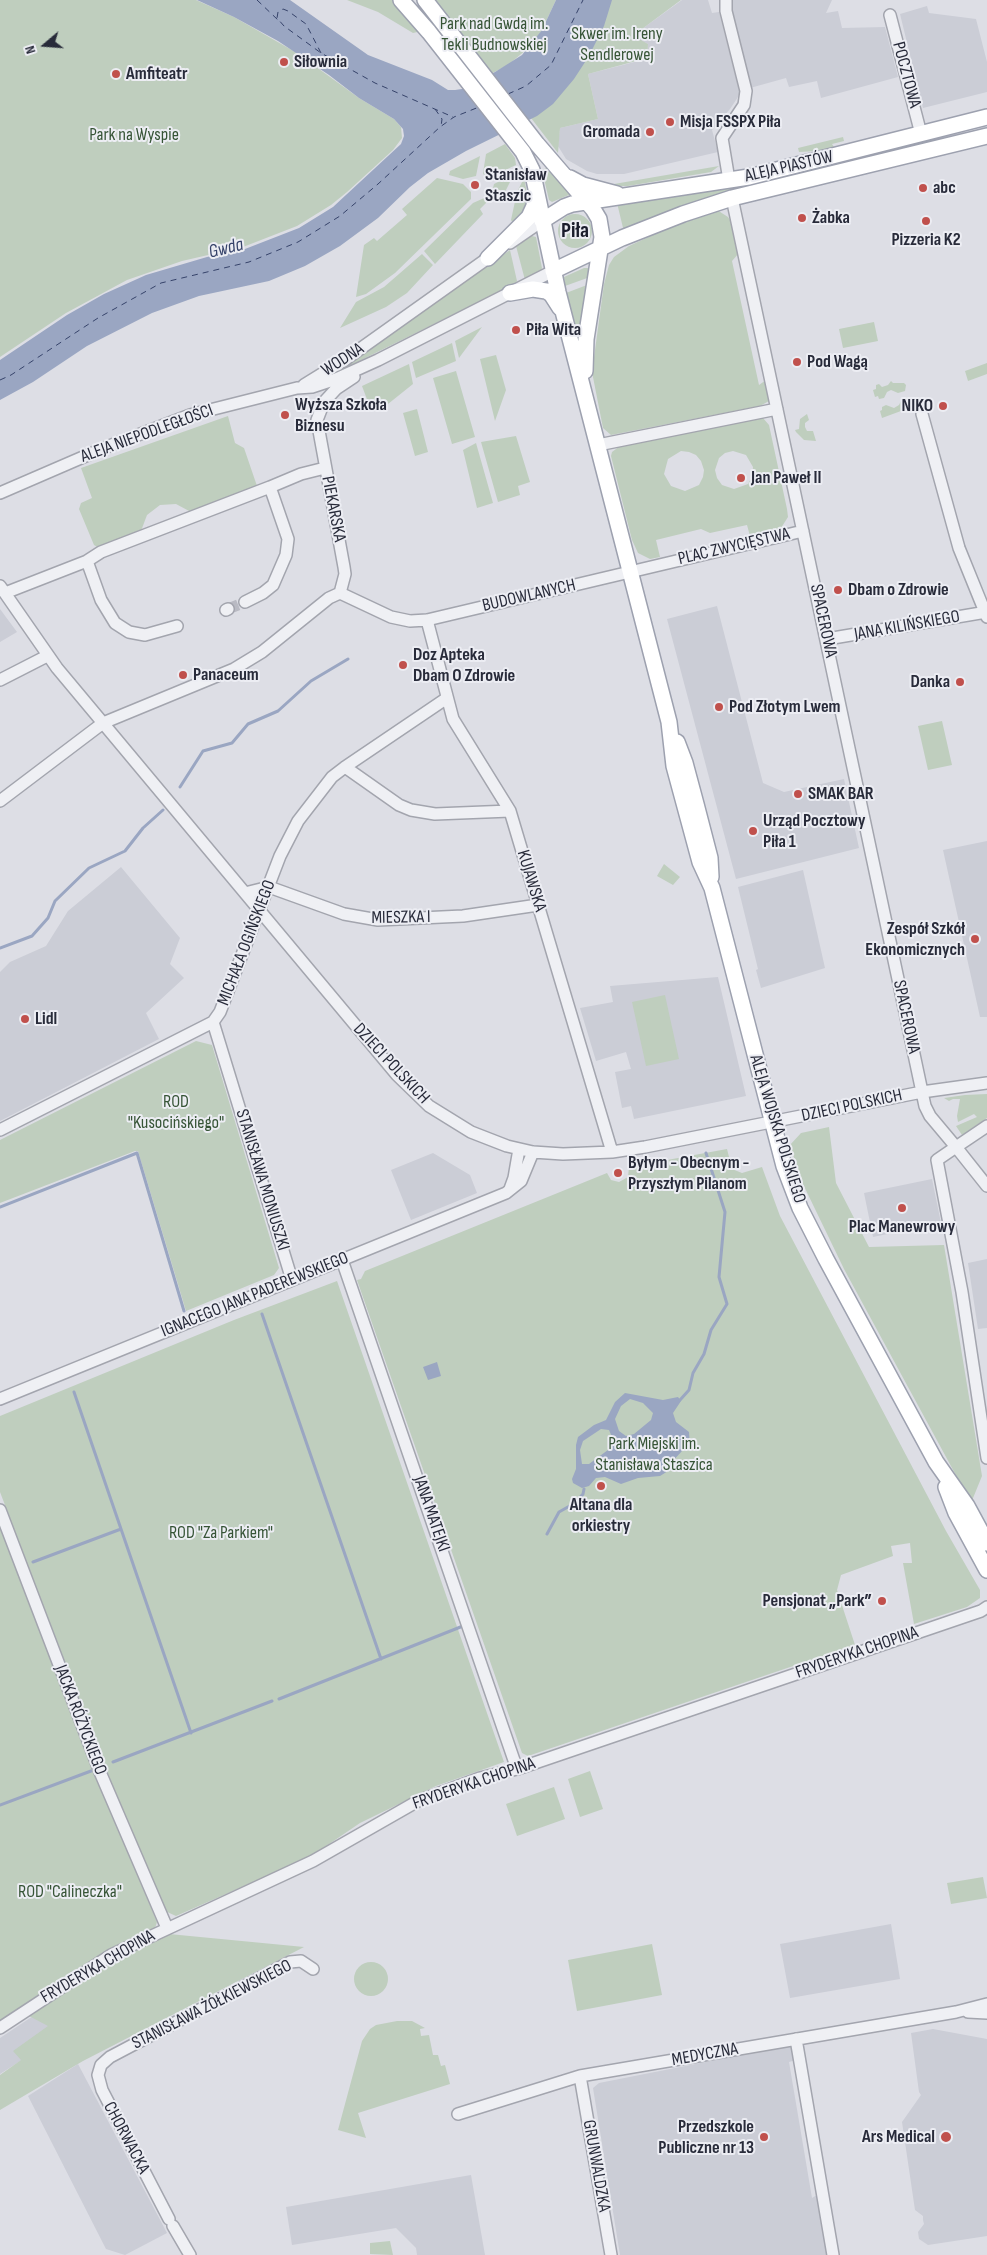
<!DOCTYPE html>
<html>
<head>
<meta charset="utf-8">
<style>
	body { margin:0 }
	#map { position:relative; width:987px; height:2255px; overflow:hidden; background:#dddee5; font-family:"Sofia Sans Condensed",sans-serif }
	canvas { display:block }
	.north { position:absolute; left:20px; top:20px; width:50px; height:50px; -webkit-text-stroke:4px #ecedf3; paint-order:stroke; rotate:252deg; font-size:14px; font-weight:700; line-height:20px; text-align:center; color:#282b3a }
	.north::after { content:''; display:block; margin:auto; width:18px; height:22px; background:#282b3a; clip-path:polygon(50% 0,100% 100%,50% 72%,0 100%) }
</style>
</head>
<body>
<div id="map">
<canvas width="987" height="2255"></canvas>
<div class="north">N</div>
</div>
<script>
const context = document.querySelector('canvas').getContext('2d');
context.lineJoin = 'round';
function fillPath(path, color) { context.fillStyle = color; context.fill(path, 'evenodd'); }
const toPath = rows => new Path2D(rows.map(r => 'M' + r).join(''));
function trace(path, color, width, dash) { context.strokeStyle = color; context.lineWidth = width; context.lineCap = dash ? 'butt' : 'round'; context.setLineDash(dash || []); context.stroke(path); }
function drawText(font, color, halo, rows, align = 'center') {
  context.font = font + ' "Sofia Sans Condensed",sans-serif'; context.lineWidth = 4; context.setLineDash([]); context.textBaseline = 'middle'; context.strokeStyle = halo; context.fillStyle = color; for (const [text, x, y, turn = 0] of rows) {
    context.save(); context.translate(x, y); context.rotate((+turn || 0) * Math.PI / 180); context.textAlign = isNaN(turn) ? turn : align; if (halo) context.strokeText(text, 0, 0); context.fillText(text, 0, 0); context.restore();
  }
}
fillPath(toPath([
	[682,0,708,0,712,13,719,12,740,94,730,109,712,130,718,152,624,174,597,174,587,171,566,159,558,146,560,128,598,119,588,74,646,59,648,44,637,39,642,29],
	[732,0,832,0,826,13,838,11,842,28,885,27,898,77,821,98,817,81,789,87,786,78,750,88,732,12],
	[927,6,929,13,976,19,987,62,987,92,923,108,900,14],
	[717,606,763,783,784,792,844,779,859,848,736,879,667,619],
	[0,609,17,632,0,642],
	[987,841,987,1017,980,1017,943,850],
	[121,867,180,938,170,964,184,978,146,1013,159,1039,0,1121,0,972,10,962,46,946,68,911],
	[803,870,825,968,761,988,756,970,758,969,738,887],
	[718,977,746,1096,634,1119,631,1106,622,1108,615,1072,631,1069,626,1052,596,1061,580,1008,613,1002,610,986],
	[433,1153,470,1175,477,1193,411,1220,391,1170],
	[932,1179,941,1223,873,1237,864,1193],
	[987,1259,987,1328,978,1329,968,1263],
	[891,1924,900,1979,790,1998,780,1944],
	[39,2012,54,2031,42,2047,0,2074,0,2038],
	[933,2029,987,2039,987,2236,928,2245,919,2239,918,2232,924,2224,923,2220,923,2216,915,2210,902,2122,921,2095,919,2092,911,2033],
	[797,2044,799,2059,789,2062,812,2198,822,2192,833,2255,620,2255,593,2088,599,2083],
	[78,2064,167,2233,125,2255,106,2249,28,2096],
	[471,2175,485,2255,417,2255,416,2248,396,2228,292,2245,286,2207]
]), '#cbcdd6');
fillPath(toPath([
	[0,0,196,0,234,17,297,53,359,98,394,119,401,127,402,138,393,150,347,192,331,205,297,226,243,247,182,261,127,280,66,313,0,357],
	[347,0,393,0,422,31,413,33,378,12],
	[425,0,556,0,542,30,533,44,508,65,485,77],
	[610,0,681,0,642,29,637,38,648,44,647,58,588,74,598,119,560,128,558,153,531,118],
	[843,137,844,141,832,144,836,150,799,152,798,148],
	[933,137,934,143,755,187,753,182],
	[505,144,515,158,516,165,486,179,483,173,486,154],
	[480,156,476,176,463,179,449,175,450,171],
	[719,166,711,172,628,186,613,186,614,184],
	[549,167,571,194,552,202,549,200,542,170],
	[514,174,505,192,493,188,494,184],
	[437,178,463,184,471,192,471,199,395,273,366,294,356,297,364,245,374,238,377,241,407,215,402,209],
	[524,178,528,198,526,211,513,223,511,220,517,192],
	[748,183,748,187,624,232,617,203],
	[491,195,496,195,494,197,497,200,489,200,480,209,483,214,435,264,424,251,473,203],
	[717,210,728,217,732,223,739,253,732,261,759,385,766,380,769,401,760,406,611,435,603,428,592,372,604,284,609,265,614,257,629,246,679,223],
	'558 231a17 17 0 1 1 34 0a17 17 0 1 1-34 0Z',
	[532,236,536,237,542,268,541,271,525,280,516,246],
	[510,250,517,281,515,284,349,366,344,366,346,362],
	[422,254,433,265,407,293,386,307,340,328,356,302,384,287],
	[584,268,588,268,590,270,590,277,565,286,564,277],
	[587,285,579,341,578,341,566,293],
	[874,322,878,341,843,348,839,329],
	[482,327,459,358,455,341],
	[452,343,456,361,416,378,412,362],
	[496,355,506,390,495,421,480,359],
	[987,363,987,374,968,381,965,371],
	[409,364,413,384,388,404,371,410,362,386],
	[456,371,475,437,452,444,433,378],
	[891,381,893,383,904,383,906,385,905,391,898,393,891,390,887,392,884,398,879,399,878,396,875,397,873,390,876,389,876,385,879,384,882,387,888,385],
	[908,399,912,402,909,408,882,418,880,411,882,410,882,407,886,405,894,408,899,405,901,401],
	[417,409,428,452,415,456,403,413],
	[807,414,809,420,805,423,805,427,807,431,813,431,816,441,804,440,796,432,795,430,799,429,800,419],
	[228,416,235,443,244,448,257,486,191,512,176,504,160,505,147,515,141,531,99,548,94,545,79,509,81,503,92,498,81,468],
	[763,418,769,425,787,509,788,517,781,528,750,536,747,525,710,533,701,529,656,540,660,557,650,559,638,553,632,540,611,456,612,452,620,446],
	[681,451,689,452,696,455,701,461,704,470,703,477,699,485,685,491,671,486,664,474,668,459],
	[733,451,746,455,753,467,752,477,748,484,734,489,722,485,717,478,715,470,719,458,725,453],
	[516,436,530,482,518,486,520,495,498,502,481,442],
	[476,443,493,503,477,508,463,450],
	[942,721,952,765,928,770,918,726],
	[664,864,680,877,673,885,657,876],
	[665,995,679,1059,646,1066,632,1002],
	[196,1041,212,1045,279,1268,274,1275,186,1311,138,1151,135,1151,0,1203,0,1140],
	[987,1094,987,1118,962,1135,956,1126,977,1117,974,1114,958,1122,957,1116,960,1099,953,1099,949,1101,944,1098,965,1095],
	[829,1127,836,1183,869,1247,944,1245,982,1476,971,1503,844,1269,801,1180,790,1145,801,1133],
	[727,1149,732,1169,742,1173,762,1167,780,1216,946,1531,980,1590,980,1598,967,1607,914,1624,903,1563,912,1563,910,1543,891,1546,893,1556,841,1575,837,1590,855,1645,528,1756,522,1753,357,1280,361,1279,365,1271,607,1173,611,1180,619,1182,628,1177,629,1167],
	[337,1281,504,1762,436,1786,360,1823,310,1857,176,1916,165,1911,103,1762,0,1492,0,1416,234,1320],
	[0,1525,95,1774,157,1922,155,1928,149,1932,70,1973,0,2021],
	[590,1771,603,1809,580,1817,568,1779],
	[554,1787,565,1819,517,1836,506,1804],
	[983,1877,987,1898,951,1904,947,1883],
	[169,1934,304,1947,83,2061,0,2110,0,2075,21,2060,13,2051,48,2026,29,2016,120,1955],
	[652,1944,662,1995,577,2011,568,1960],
	'354 1979a17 17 0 1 1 34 0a17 17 0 1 1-34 0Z',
	[397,2021,412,2021,425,2028,420,2029,421,2036,429,2035,433,2055,438,2055,441,2066,445,2065,450,2084,358,2113,366,2138,338,2130,362,2041,370,2029,376,2025],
	[390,2241,393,2255,370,2254,370,2243]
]), '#bfcebe');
fillPath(toPath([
	[197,0,290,0,368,55,432,80,448,90,455,90,462,89,495,72,522,55,542,30,556,0,612,0,604,26,589,56,574,79,553,104,537,116,466,151,428,173,410,187,378,218,340,246,305,266,269,281,199,296,152,313,87,346,33,382,0,400,0,360,67,315,104,294,146,275,207,257,245,249,299,228,333,207,401,144,404,136,403,129,394,119,359,98,329,75,278,41,234,17],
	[437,1362,441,1376,428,1380,423,1367],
	[625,1393,663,1400,678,1397,681,1401,673,1413,676,1422,689,1432,690,1447,682,1451,670,1464,668,1471,660,1476,638,1478,621,1484,605,1477,596,1478,589,1486,582,1488,573,1483,572,1479,576,1469,576,1445,578,1437,594,1425,606,1420,615,1402],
	[630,1399,643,1403,653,1413,651,1420,634,1434,626,1436,619,1431,615,1419,621,1406],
	[601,1429,609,1430,612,1437,612,1447,589,1464,582,1464,580,1450,583,1441]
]), '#9aa6c2');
trace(toPath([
	[180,787,203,751,232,743,248,724,278,711,311,681,348,659],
	[0,948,32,936,48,918,55,901,89,868,125,851,143,828,163,810],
	[0,1207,137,1153,184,1311],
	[262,1314,381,1659],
	[74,1392,191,1733],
	[680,1400,689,1390,693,1373,704,1354,711,1330,727,1304,719,1277,725,1212,706,1153],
	[547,1534,559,1512,575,1503,583,1494,584,1489],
	[33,1562,121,1529],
	[279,1699,463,1626],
	[113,1762,272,1701],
	[0,1805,91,1771]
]), '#9aa6c2', 3);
trace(toPath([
	[257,0,278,20],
	[321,53,306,24,288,11,283,9,278,12,277,18,284,26,321,53,375,83,453,117],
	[508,94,526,86,551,65,583,0],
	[435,109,442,119,441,127],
	[0,380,11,375,98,318,161,283,249,262,298,242,340,216,378,184,440,127,454,117,479,107]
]), '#36436a', 1, [6, 5]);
trace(toPath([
	[228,609,245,602]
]), '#b9bac3', 11, [11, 5.5]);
const minor = toPath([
	[726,0,726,11,746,91,744,105,722,138,729,180],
	[890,15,921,134],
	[732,198,925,1106,930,1116,956,1147,937,1160,962,1292,987,1458],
	[510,243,542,221],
	[304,385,346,359,495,253],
	[922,414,959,548,987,617],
	[598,445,777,409],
	[270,487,301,474,325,468],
	[0,493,104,448,190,415,297,388,312,387,336,379,378,360,553,271],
	[87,561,101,600,115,623,129,632,145,635,177,626],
	[0,586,57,668,397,1075,429,1106,471,1132,507,1146,533,1152,563,1154,612,1152,645,1147,922,1092,987,1083],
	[5,593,87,561,101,552,270,487,288,539,286,555,273,585,263,593,245,602],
	[340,593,391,617,410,621,427,620,803,531],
	[340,593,345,574,344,567,317,420,324,402,336,389,354,377],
	[226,610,228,609],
	[427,620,453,719,510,811,612,1152],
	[827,639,987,612],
	[0,680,47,656],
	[345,767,399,805,411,810,435,814,510,811],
	[0,801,103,723,234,669,262,652,329,598,340,593],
	[269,887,344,914,378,920,463,916,538,905],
	[245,893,269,887],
	[213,1022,292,1280],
	[987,1126,956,1147,987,1186],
	[0,1130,213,1022,220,1012,280,856,298,821,332,777,345,767,447,698],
	[510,1189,514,1178,519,1149],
	[342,1260,517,1769],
	[0,1399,506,1193,521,1181,533,1152],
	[0,1510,100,1772,167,1928],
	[968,2012,987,2013],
	[0,2028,111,1955,313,1861,418,1801,480,1778,517,1769,981,1611,987,1607],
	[796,2039,833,2255],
	[580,2076,611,2255],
	[458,2114,580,2076,956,2012,987,2004],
	[169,2219,102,2090,98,2075,101,2065,110,2057,290,1962,301,1961,313,1969],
	[173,2226,190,2255]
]);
const major = toPath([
	[401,0,429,32,523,152,532,170,558,292,669,722,674,766,700,862,712,888,784,1166,800,1208,826,1259,936,1462,967,1506,987,1543],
	[425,0,537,144,593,209,599,219,602,237,586,339,585,371],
	[570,178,583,185,617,194],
	[542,221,564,207,572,204,749,177,987,117],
	[488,258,529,217,534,206,535,195],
	[553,271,622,238,683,214,732,198,987,136],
	[510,293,533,289,546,291,551,294,560,308],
	[677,742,685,763,696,804,710,858,711,877],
	[946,1487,956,1513,987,1570]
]);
trace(minor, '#a3a5ae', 14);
trace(major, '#9da1af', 18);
trace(minor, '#eff0f4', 11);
trace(major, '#fff', 15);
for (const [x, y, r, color] of [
	[284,62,5,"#c0504c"],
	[116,74,5,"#c0504c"],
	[670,122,5,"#c0504c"],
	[650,132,5,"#c0504c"],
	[475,185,5,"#c0504c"],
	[923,188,5,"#c0504c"],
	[802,218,5,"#c0504c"],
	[926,221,5,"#c0504c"],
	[516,330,5,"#c0504c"],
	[797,362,5,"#c0504c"],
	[943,406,5,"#c0504c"],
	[285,415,5,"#c0504c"],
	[741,478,5,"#c0504c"],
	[838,590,5,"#c0504c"],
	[403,665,5,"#c0504c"],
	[183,675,5,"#c0504c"],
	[960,682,5,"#c0504c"],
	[719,707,5,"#c0504c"],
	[798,794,5,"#c0504c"],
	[753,831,5,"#c0504c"],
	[975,939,5,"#c0504c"],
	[25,1019,5,"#c0504c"],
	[618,1173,5,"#c0504c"],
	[902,1208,5,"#c0504c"],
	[601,1486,5,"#c0504c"],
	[882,1601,5,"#c0504c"],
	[764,2137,5,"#c0504c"],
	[946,2137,6,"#c0504c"]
]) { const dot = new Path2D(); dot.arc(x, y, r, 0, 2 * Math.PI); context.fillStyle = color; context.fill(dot); trace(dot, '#ecedf3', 2); }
drawText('18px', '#365436', '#ecedf3', [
	["Park nad Gwdą im.",494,24],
	["Tekli Budnowskiej",494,45],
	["Skwer im. Ireny",617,34],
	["Sendlerowej",617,55],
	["Park na Wyspie",134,135],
	["ROD",176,1102],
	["\"Kusocińskiego\"",176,1123],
	["Park Miejski im.",654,1444],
	["Stanisława Staszica",654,1465],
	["ROD \"Za Parkiem\"",221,1533],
	["ROD \"Calineczka\"",70,1892]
]);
drawText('bold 18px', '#282b3a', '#ecedf3', [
	["Siłownia",294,62],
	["Amfiteatr",126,74],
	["Misja FSSPX Piła",680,122],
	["Gromada",640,132,"right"],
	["Stanisław",485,175],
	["Staszic",485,196],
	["abc",933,188],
	["Żabka",812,218],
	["Pizzeria K2",926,240,"center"],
	["Piła Wita",526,330],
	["Pod Wagą",807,362],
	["Wyższa Szkoła",295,405],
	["Biznesu",295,426],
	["NIKO",933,406,"right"],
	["Jan Paweł II",751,478],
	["Dbam o Zdrowie",848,590],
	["Doz Apteka",413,655],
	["Dbam O Zdrowie",413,676],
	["Panaceum",193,675],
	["Danka",950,682,"right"],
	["Pod Złotym Lwem",729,707],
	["SMAK BAR",808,794],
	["Urząd Pocztowy",763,821],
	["Piła 1",763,842],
	["Zespół Szkół",965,929,"right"],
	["Ekonomicznych",965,950,"right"],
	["Lidl",35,1019],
	["Byłym - Obecnym -",628,1163],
	["Przyszłym Pilanom",628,1184],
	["Plac Manewrowy",902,1227,"center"],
	["Altana dla",601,1505,"center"],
	["orkiestry",601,1526,"center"],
	["Pensjonat „Park”",872,1601,"right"],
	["Przedszkole",754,2127,"right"],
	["Publiczne nr 13",754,2148,"right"],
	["Ars Medical",935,2137,"right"]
], 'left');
drawText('18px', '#282b3a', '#ecedf3', [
	["POCZTOWA",906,75,75],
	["ALEJA PIASTÓW",789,167,-13],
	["WODNA",343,360,-33],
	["ALEJA NIEPODLEGŁOŚCI",147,434,-20],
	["PIEKARSKA",333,509,79],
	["PLAC ZWYCIĘSTWA",734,547,-13],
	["BUDOWLANYCH",529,596,-13],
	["SPACEROWA",823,621,78],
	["JANA KILIŃSKIEGO",907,626,-10],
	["KUJAWSKA",531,881,73],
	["MIESZKA I",401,918,-1],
	["MICHAŁA OGIŃSKIEGO",247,943,-69],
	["SPACEROWA",906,1017,78],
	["DZIECI POLSKICH",391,1064,47],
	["DZIECI POLSKICH",852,1106,-12],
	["ALEJA WOJSKA POLSKIEGO",777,1129,73],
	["STANISŁAWA MONIUSZKI",262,1180,73],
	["IGNACEGO JANA PADEREWSKIEGO",255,1295,-22],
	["JANA MATEJKI",431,1514,71],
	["FRYDERYKA CHOPINA",857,1653,-19],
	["JACKA RÓŻYCKIEGO",80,1720,69],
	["FRYDERYKA CHOPINA",474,1784,-19],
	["FRYDERYKA CHOPINA",98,1967,-30],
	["STANISŁAWA ŻÓŁKIEWSKIEGO",212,2005,-27],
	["MEDYCZNA",705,2055,-10],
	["CHORWACKA",126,2138,62],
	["GRUNWALDZKA",596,2166,80]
]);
drawText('italic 19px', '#36436a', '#ecedf3', [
	["Gwda",226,249,-14]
]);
drawText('bold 22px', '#1a1c2b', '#ecedf3', [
	["Piła",575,231]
]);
</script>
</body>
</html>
